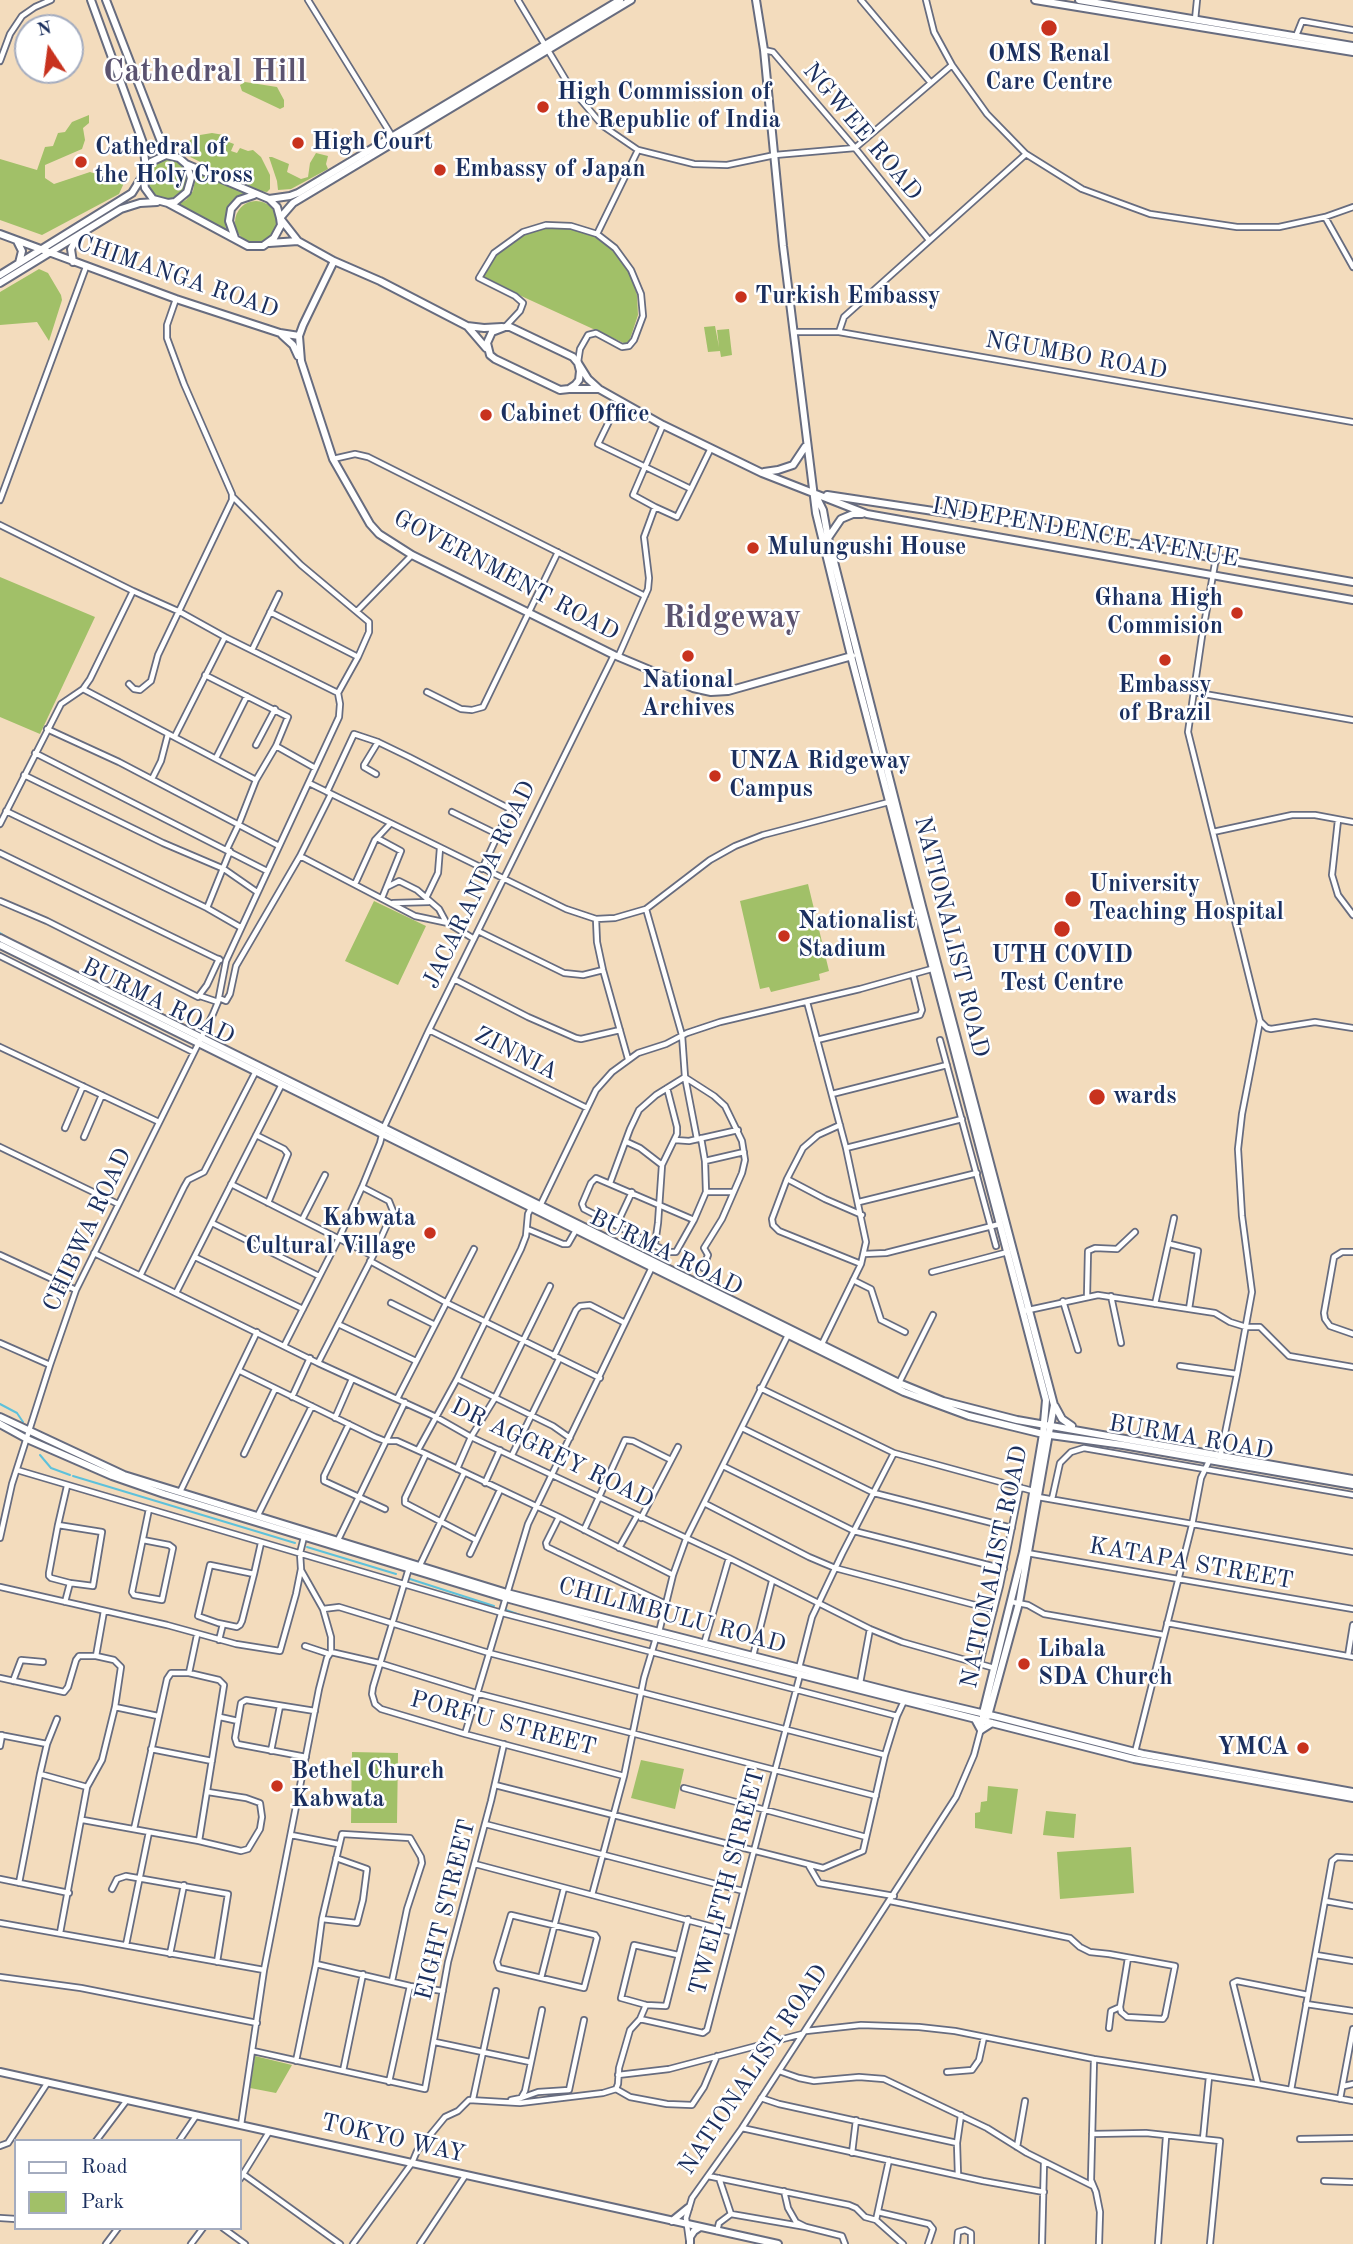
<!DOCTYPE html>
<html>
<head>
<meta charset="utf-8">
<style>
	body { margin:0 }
	#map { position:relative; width:1353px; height:2244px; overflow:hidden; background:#f3dcbd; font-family:"Old Standard TT",serif }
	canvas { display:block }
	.legend { position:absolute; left:14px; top:2139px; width:228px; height:91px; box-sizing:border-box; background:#fff; border:2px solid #a4acbf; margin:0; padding:9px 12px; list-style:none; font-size:21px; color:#1b2f5e }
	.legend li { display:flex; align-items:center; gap:14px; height:35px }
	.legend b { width:35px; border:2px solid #a4acbf }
	.north { position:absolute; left:14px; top:14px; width:70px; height:70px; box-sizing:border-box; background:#fff; border:2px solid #a4acbf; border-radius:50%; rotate:347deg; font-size:19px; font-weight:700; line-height:28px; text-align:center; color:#1b2f5e }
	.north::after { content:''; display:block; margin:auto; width:24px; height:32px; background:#c8321e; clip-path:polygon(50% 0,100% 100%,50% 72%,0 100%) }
</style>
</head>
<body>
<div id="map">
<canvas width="1353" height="2244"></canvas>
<ul class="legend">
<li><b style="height:9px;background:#fff"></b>Road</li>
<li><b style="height:19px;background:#a1c068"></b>Park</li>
</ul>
<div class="north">N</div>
</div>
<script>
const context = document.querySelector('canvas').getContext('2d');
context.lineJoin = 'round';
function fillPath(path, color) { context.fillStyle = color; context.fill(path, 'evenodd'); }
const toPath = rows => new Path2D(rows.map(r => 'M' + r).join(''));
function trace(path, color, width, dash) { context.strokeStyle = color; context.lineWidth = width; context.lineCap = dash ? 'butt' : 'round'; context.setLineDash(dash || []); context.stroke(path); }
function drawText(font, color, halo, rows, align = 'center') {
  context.font = font + ' "Old Standard TT",serif'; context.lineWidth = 5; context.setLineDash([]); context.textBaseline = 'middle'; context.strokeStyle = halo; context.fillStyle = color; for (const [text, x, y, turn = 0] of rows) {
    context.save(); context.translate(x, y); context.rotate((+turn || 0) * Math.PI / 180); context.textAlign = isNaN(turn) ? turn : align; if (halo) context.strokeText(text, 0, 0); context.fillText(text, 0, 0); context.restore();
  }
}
fillPath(toPath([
	[245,82,277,87,284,100,284,107,280,109,242,91,240,85],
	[89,115,89,123,83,128,85,140,82,149,45,165,45,178,54,184,90,172,109,178,128,174,119,194,42,235,0,220,0,159,37,170,45,147,53,146,58,133,65,132,72,122],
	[212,133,224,135,226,141,234,144,231,151,237,153,240,148,248,151,253,150,261,157,270,175,270,189,267,192,260,191,186,155,182,150,182,146,185,143,200,135],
	[316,153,328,156,326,164,328,169,291,189,278,190,277,181,269,157,272,157,289,164,287,172,301,179,308,177,310,163],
	[168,157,179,161,184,167,187,177,183,191,178,196,166,200,154,197,145,184,147,167],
	[193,168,246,193,235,199,228,209,225,217,226,230,176,205,186,200,193,191,195,180],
	'235 222a21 21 0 1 1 42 0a21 21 0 1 1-42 0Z',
	[547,227,571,228,594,235,614,250,630,271,637,295,638,315,628,345,482,278,495,255,524,234],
	[39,269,48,273,61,295,62,300,49,341,37,322,0,325,0,292],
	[715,326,719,347,717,330,729,329,732,355,721,357,720,351,708,352,704,327],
	[0,577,95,617,40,734,0,717],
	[808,884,829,971,819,974,820,980,771,992,769,987,760,989,740,901],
	[374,901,426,926,398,985,345,961],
	[352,1752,398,1753,397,1823,351,1823],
	[641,1760,684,1769,675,1809,631,1798],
	[988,1786,1018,1789,1012,1834,975,1828,975,1813,980,1812,981,1802,987,1801],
	[1046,1811,1076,1814,1074,1838,1043,1835],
	[1131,1847,1134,1893,1060,1899,1057,1852],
	[255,2056,292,2065,276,2093,250,2088]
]), '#a1c068');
trace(toPath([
	[0,933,8,938],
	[0,1404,17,1413,23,1422],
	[40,1455,51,1468,70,1475],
	[73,1476,295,1543],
	[307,1547,396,1574],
	[410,1579,494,1606],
	[506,1610,523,1616]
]), '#5dc1db', 2);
const minor = toPath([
	[308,0,392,136],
	[518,0,570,87,603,126,638,150,694,164,727,165,775,155,855,148,952,65],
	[861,0,931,83],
	[926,0,934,32,952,65,987,114,1026,154,1082,189,1150,214,1237,227,1279,227,1325,217,1353,207],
	[1195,20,1197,0],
	[1296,36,1302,21,1353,30],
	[764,50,773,52,855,148,929,240],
	[0,61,10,34,22,16,35,7,51,0],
	[1325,217,1353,267],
	[597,234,638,150],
	[505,327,520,311,523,303,515,296,479,278,494,253,523,232,546,225,571,226,597,234,615,248,631,270,641,294,643,316,634,340,629,346,622,347,596,333,588,335,580,349,578,362],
	[794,332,839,332,1353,422],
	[839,332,844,317,1026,154],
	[619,401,598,444,691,489,711,448],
	[333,459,355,454,368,457,645,596],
	[233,497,301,565,369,622,369,632,358,657,338,693],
	[0,500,86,267],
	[655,507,633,495,663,425],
	[0,525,133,591,180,612,225,637,338,693,340,704,339,717,226,961,218,1002,213,1014,76,1290,50,1365,12,1484,0,1538],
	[1216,558,1202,636,1188,732,1260,1021,1242,1114,1238,1149,1242,1216,1252,1292,1237,1374,1220,1458],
	[357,611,412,555],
	[270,612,358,657],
	[252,650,279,594],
	[618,657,648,589,649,578,644,537,655,507,677,517,691,489],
	[205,675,288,717,276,746,256,780,238,826,227,849],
	[129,684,134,689,140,690,151,681,158,655,232,500,232,494,184,384,167,338,167,325,176,299],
	[83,689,256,780],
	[427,692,461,709,472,710,483,707,558,552],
	[1193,692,1353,720],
	[47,729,119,762,279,846],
	[175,736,225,637],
	[256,745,275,709],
	[276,746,315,768],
	[35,753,267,871],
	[216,758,247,696],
	[376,774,364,767,364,765,378,742],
	[24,775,163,843,224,869,257,892],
	[152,779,161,761,168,734],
	[309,783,566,909,596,919,615,918,646,909,710,860,735,846,763,835,889,802],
	[327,792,354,734,378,742,409,757,510,809,482,869],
	[6,811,207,908,240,927],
	[452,812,499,835],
	[1338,820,1332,875,1338,895,1353,915],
	[0,824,61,704,83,689,90,679,133,591],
	[1213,832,1292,815,1315,815,1353,822],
	[377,838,401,851,382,898],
	[0,853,220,960],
	[300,856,331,794],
	[355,884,375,840,390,824],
	[387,887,399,881,417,890,439,909,446,922],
	[426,898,438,873,440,848],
	[0,901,47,921,198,997,207,985,219,959],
	[393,903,429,902],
	[207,908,230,851],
	[646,909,682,1035,685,1077,697,1139],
	[596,919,597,942,603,970,628,1059],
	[478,931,564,973,583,975,603,970],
	[0,956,193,1052],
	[454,979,528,1017,576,1038,581,1039,620,1030],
	[200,996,218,1002],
	[219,998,226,1001,230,994,236,966,300,856,415,916,448,923,474,939],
	[807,1002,846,1148,866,1242,861,1264,822,1344],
	[1260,1021,1267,1028,1271,1029,1315,1022,1353,1028],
	[429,1030,587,1108],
	[817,1040,920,1015,922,1010,913,974],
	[940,1040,996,1246],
	[0,1047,159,1122],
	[686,1078,714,1096,725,1106,742,1141,745,1160,742,1173,722,1219,704,1248,708,1255,703,1268],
	[832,1094,947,1065],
	[840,1125,818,1135,803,1148,787,1179,772,1219,773,1225,779,1231,861,1264],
	[65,1128,83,1086],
	[256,1135,284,1149,288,1154,268,1203],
	[84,1137,102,1095],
	[675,1140,689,1141,738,1130],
	[627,1142,640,1148,662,1165],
	[0,1147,118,1204],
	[846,1148,962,1119],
	[705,1161,744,1152],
	[787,1179,825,1199,862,1215],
	[610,1183,630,1129,639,1110,656,1095,685,1077],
	[231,1184,373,1256],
	[706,1192,733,1192],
	[859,1202,977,1173],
	[540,1206,596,1090,612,1072,638,1053,666,1044,687,1033,720,1022,860,989,935,968],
	[302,1220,325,1175],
	[694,1220,596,1178,591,1183,582,1204,584,1209,668,1252,676,1252,694,1220,706,1192,705,1161,701,1138],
	[212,1223,319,1276],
	[617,1224,632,1192],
	[527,1229,563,1244,568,1244,576,1230],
	[655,1244,658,1223,662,1165,677,1134,677,1127,667,1088],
	[1170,1244,1198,1251,1189,1309],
	[1353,1252,1342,1252,1334,1257,1324,1313,1325,1319,1330,1326,1353,1334],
	[94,1253,318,1363,436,1417,471,1437,729,1558,870,1629,902,1642,994,1668],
	[864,1254,886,1253,1000,1224],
	[0,1255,76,1290],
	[195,1257,303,1309],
	[370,1261,447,1303,600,1378],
	[932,1272,1008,1252],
	[141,1274,184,1187,188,1180,204,1172,256,1071],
	[853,1280,871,1289,881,1320,905,1332],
	[176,1293,282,1084],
	[1111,1296,1121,1343],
	[1087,1297,1088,1251,1095,1248,1117,1249,1135,1232],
	[1063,1301,1078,1350],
	[391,1303,435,1325],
	[1155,1304,1174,1218],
	[1024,1311,1098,1295,1215,1313,1230,1322,1246,1327,1260,1327,1289,1356,1353,1367],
	[338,1324,416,1361],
	[0,1343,50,1365],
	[284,1346,339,1238,362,1187,380,1143,384,1127,429,1030,614,655],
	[554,1356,576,1310,580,1306,590,1305,625,1323],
	[318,1363,373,1256,393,1211,389,1201,362,1187],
	[1180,1366,1237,1374],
	[240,1371,375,1437,385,1441,397,1441,426,1454,559,1517,673,1575],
	[457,1379,553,1426,570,1438],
	[899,1383,933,1315],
	[760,1388,894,1453,1033,1491],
	[292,1397,310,1358],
	[397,1399,474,1249],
	[335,1418,352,1379],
	[349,1424,324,1476,324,1481,385,1509],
	[742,1428,874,1493,1012,1528],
	[418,1450,457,1379,521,1249,526,1236,528,1214,531,1208],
	[244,1454,275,1389],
	[426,1454,405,1498,405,1503,476,1540],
	[512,1455,559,1359],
	[723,1466,854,1531,1004,1569],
	[457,1469,471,1437,495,1398,550,1286],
	[17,1470,502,1613,897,1716],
	[485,1483,500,1450],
	[180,1492,257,1332],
	[1038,1497,1353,1552],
	[1052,1499,1060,1463,1071,1452,1084,1448,1353,1495],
	[704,1503,809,1557,835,1568,994,1610],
	[258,1515,312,1406],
	[559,1517,546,1543,547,1547,666,1604],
	[641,1518,678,1447],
	[58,1525,102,1532,93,1586,70,1583,51,1578,49,1576,49,1573,58,1525,67,1486],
	[584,1530,625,1440,633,1441,671,1460],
	[143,1540,169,1545,173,1548,162,1600,134,1595,132,1592,149,1509],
	[338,1540,405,1402],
	[619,1548,637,1516],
	[1027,1553,1353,1609],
	[470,1554,500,1490],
	[420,1565,464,1473],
	[409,1568,373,1687,372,1694,375,1704,381,1709,465,1734,624,1776],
	[301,1570,323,1609,331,1637,331,1652],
	[254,1574,210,1565,198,1616,218,1623,237,1627,240,1625,242,1621,254,1574,261,1543],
	[0,1587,167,1625,236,1644,280,1651,296,1594,301,1569,300,1553,304,1537],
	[65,1602,70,1583],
	[1012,1602,1028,1605,1044,1614,1164,1635],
	[323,1609,339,1607,489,1653,885,1755],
	[1167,1623,1353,1657],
	[659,1632,673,1575,686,1539,789,1333],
	[219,1640,223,1624],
	[704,1644,729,1558],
	[305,1646,329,1654],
	[96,1656,104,1611],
	[753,1656,772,1581],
	[1348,1656,1353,1625],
	[980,1664,1000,1586,1020,1487],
	[799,1668,812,1617,842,1554,894,1453],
	[189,1673,197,1635],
	[0,1678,64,1692,68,1687,76,1660,79,1656,96,1656,114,1660,121,1667,115,1707,102,1760,87,1787,60,1933],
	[13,1681,21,1660,43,1662],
	[860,1683,870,1629],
	[115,1707,158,1716],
	[220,1717,238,1721],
	[465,1734,528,1524,653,1265],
	[0,1735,47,1744],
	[0,1746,2,1735],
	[151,1749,212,1761],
	[271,1751,280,1706],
	[1135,1752,1192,1525,1201,1478,1209,1461],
	[306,1757,237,1744,235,1738,241,1703,246,1700,315,1711],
	[40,1774,87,1787],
	[495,1785,823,1868,863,1851,885,1755,897,1716,904,1701],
	[684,1788,866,1837],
	[83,1820,199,1841,241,1851,248,1849,260,1829,262,1817,260,1803,246,1798,208,1792],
	[485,1824,743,1891],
	[134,1829,167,1679,171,1673,189,1673,219,1680,224,1685,199,1841],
	[291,1835,338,1844],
	[475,1864,732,1932],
	[809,1866,819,1883,894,1896],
	[0,1879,69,1893],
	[19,1883,40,1774,47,1744,57,1719],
	[112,1889,117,1879,126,1876,228,1894,217,1962],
	[592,1895,624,1776,644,1678,656,1638],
	[890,1901,1070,1938,1080,1947,1090,1952,1109,1954,1175,1966,1165,2016,1163,2019,1127,2017,1121,2012,1120,2007,1128,1958],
	[1325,1901,1353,1906],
	[511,1915,595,1935,597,1938,584,1988,499,1968,497,1962,511,1915],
	[322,1919,357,1923,363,1900,367,1869,336,1858],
	[0,1923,264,1970],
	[126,1945,149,1832],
	[170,1954,184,1885],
	[678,1955,634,1945,621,1998,646,2005,666,2006,688,1919],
	[1316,1955,1353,1961],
	[316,1964,410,1986,443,1991],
	[0,1977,81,1988,257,2023],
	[541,1978,564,1888],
	[1306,2004,1353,2011],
	[640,2019,703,2033,707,2030,800,1675],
	[1109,2028,1111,2011,1120,2007],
	[806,2031,861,2025,919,2027,955,2031,1094,2059,1258,2084,1353,2101],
	[435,2042,530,2062],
	[253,2051,425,2089,448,1962,491,1801,504,1744],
	[1094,2059,1091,2180,1096,2192,1100,2212,1099,2244],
	[296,2061,316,1964,322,1919,342,1834,410,1838,421,1857,422,1863,407,1909,392,1981],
	[343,2071,363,1974],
	[779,2071,799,2078,814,2081,859,2077,884,2079,987,2128,1027,2153,1093,2186],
	[947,2072,972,2070,979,2060,984,2037],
	[618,2075,669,2069,802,2034],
	[389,2082,410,1986],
	[1258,2084,1233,1983,1237,1981,1308,1995],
	[1344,2086,1353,2084],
	[616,2089,630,2097,667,2104,692,2105,704,2087,717,2056],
	[1291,2090,1332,1861,1337,1857,1353,1858],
	[521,2098,538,2092,569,2090,584,2020],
	[761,2098,779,2104,957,2143],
	[473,2099,496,1991],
	[1340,2099,1353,2029],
	[511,2100,521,2098,525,2091,542,2010],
	[241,2125,264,1970,319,1689,327,1658,331,1652,379,1663,476,1693,876,1796],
	[742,2128,983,2181,1044,2192],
	[1092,2134,1146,2133,1220,2141,1210,2244],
	[1203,2139,1209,2077],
	[1300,2139,1353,2138],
	[96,2141,127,2100],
	[179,2141,196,2116],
	[0,2146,8,2143,48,2082],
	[1017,2147,1025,2101],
	[852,2153,856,2120],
	[243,2174,340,2244],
	[958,2175,957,2143,961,2115],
	[708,2176,849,2205,856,2208,865,2217,876,2220,903,2244],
	[719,2178,731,2214,806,2227],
	[240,2179,269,2132],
	[1324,2181,1353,2182],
	[784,2191,788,2208,796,2222,806,2227,842,2236,845,2244],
	[878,2212,929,2224,933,2229,928,2244],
	[0,2218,16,2219],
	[876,2220,889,2160],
	[223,2228,245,2244],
	[717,2231,719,2223,731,2214],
	[689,2240,686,2218,692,2198,742,2128,956,1797,974,1755,983,1721],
	[106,2244,118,2228],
	[191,2244,203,2228],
	[353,2244,412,2163,417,2151,445,2117,458,2111,469,2100,520,2103,603,2093,616,2089,618,2084,619,2068,630,2030,640,2019,646,2005],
	[420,2244,465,2176],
	[957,2244,958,2232,965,2230,971,2233,971,2244],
	[1042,2244,1044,2162],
	[1158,2244,1166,2137]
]);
const major = toPath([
	[91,0,143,143,146,168],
	[106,0,160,139,173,155],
	[756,0,764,50,783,246,816,513,851,656,1046,1400,1043,1434,1023,1552,983,1713,983,1721],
	[1035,0,1353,52],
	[1079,0,1353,46],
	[166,155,179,158,186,164,269,199,277,207,280,218,281,225,274,238,263,246,248,246,168,203,153,199,145,188,143,175,151,162,166,155],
	[269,199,290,196,298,193,620,0],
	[168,203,175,202,187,192,191,178,187,166],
	[280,218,293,203,631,0],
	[280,218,298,241,334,261,380,281,467,326,484,328,502,327],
	[0,234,176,299,280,333,299,336],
	[235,238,229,221,231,209,239,200,254,195],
	[17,241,22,251,19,263],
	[269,243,298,241],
	[334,261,303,325,299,336,301,361,333,459,370,524,379,534,412,555,614,655,693,688,711,692,728,691,852,656],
	[73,262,71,249,77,238],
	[0,275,132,193,142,177],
	[0,283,121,209,140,203,157,202],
	[468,327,486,348],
	[505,327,510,327,573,357,578,363,580,371,579,380,575,385,569,389,560,390,495,359,490,355,487,343,492,332,505,327],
	[282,335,293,345,298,356],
	[578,363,588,379,599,389,663,425,762,473,867,514,1353,600],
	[569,389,597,389],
	[764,472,778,470,793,465,805,447],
	[827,495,1033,526,1353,582],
	[817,498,823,510,828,538,922,906,1054,1405,1019,1603,988,1716],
	[828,538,841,519,853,514,862,514],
	[0,938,899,1383,943,1401,1017,1420,1353,1479],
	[0,945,904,1392,969,1416,1043,1434,1123,1445,1353,1485],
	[1055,1406,1062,1419,1072,1426],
	[0,1417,124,1475,507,1593,905,1695,998,1717,1143,1754,1353,1792],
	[0,1424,27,1439,112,1476,164,1494,506,1598,616,1628,1134,1759,1353,1798],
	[975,1719,981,1730,992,1723],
	[0,2072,778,2244],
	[672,2221,688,2208],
	[690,2243,690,2237,694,2231,700,2227]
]);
trace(minor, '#676c7f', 8);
trace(major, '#676c7f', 10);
trace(minor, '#fff', 4.5);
trace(major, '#fff', 6);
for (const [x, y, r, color] of [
	[1049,28,9,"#c8321e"],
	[543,107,7,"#c8321e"],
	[298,143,7,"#c8321e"],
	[81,162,7,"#c8321e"],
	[440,170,7,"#c8321e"],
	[741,297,7,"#c8321e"],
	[486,415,7,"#c8321e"],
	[753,548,7,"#c8321e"],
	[1237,613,7,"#c8321e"],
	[688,656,7,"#c8321e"],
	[1165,660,7,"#c8321e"],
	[715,776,7,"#c8321e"],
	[1073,899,9,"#c8321e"],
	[1062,929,9,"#c8321e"],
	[784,936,7,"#c8321e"],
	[1097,1097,9,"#c8321e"],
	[430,1233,7,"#c8321e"],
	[1024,1664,7,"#c8321e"],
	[1303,1748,7,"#c8321e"],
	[277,1786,7,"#c8321e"]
]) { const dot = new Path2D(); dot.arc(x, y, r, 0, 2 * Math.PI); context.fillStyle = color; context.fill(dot); trace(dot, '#fff', 2.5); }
drawText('bold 24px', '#1b2f5e', '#fff', [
	["OMS Renal",1049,55,"center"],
	["Care Centre",1049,83,"center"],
	["High Commission of",557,93],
	["the Republic of India",557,121],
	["High Court",312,143],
	["Cathedral of",95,148],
	["the Holy Cross",95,176],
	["Embassy of Japan",454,170],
	["Turkish Embassy",755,297],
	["Cabinet Office",500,415],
	["Mulungushi House",767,548],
	["Ghana High",1223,599,"right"],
	["Commision",1223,627,"right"],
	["National",688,681,"center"],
	["Archives",688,709,"center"],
	["Embassy",1165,686,"center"],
	["of Brazil",1165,714,"center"],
	["UNZA Ridgeway",729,762],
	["Campus",729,790],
	["University",1089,885],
	["Teaching Hospital",1089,913],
	["Nationalist",798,922],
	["Stadium",798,950],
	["UTH COVID",1062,956,"center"],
	["Test Centre",1062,984,"center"],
	["wards",1113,1097],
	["Kabwata",416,1219,"right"],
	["Cultural Village",416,1247,"right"],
	["Libala",1038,1650],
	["SDA Church",1038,1678],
	["YMCA",1289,1748,"right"],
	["Bethel Church",291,1772],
	["Kabwata",291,1800]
], 'left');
drawText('24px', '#1b2f5e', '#fff', [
	["NGWEE ROAD",862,132,50],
	["CHIMANGA ROAD",177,277,19],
	["NGUMBO ROAD",1076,356,10],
	["INDEPENDENCE AVENUE",1085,533,10],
	["GOVERNMENT ROAD",506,576,28],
	["JACARANDA ROAD",480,885,-64],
	["NATIONALIST ROAD",951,937,76],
	["BURMA ROAD",158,1002,26],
	["ZINNIA",516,1054,27],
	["CHIBWA ROAD",88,1230,-65],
	["BURMA ROAD",666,1253,26],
	["BURMA ROAD",1191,1438,10],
	["DR AGGREY ROAD",552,1454,26],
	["KATAPA STREET",1191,1564,10],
	["NATIONALIST ROAD",995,1567,-78],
	["CHILIMBULU ROAD",672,1616,15],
	["PORFU STREET",503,1724,15],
	["TWELFTH STREET",728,1882,-75],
	["EIGHT STREET",446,1910,-76],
	["NATIONALIST ROAD",754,2070,-56],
	["TOKYO WAY",393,2139,13]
]);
drawText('bold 32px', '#5b5370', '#fff', [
	["Cathedral Hill",205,73],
	["Ridgeway",732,619]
]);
</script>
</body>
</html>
